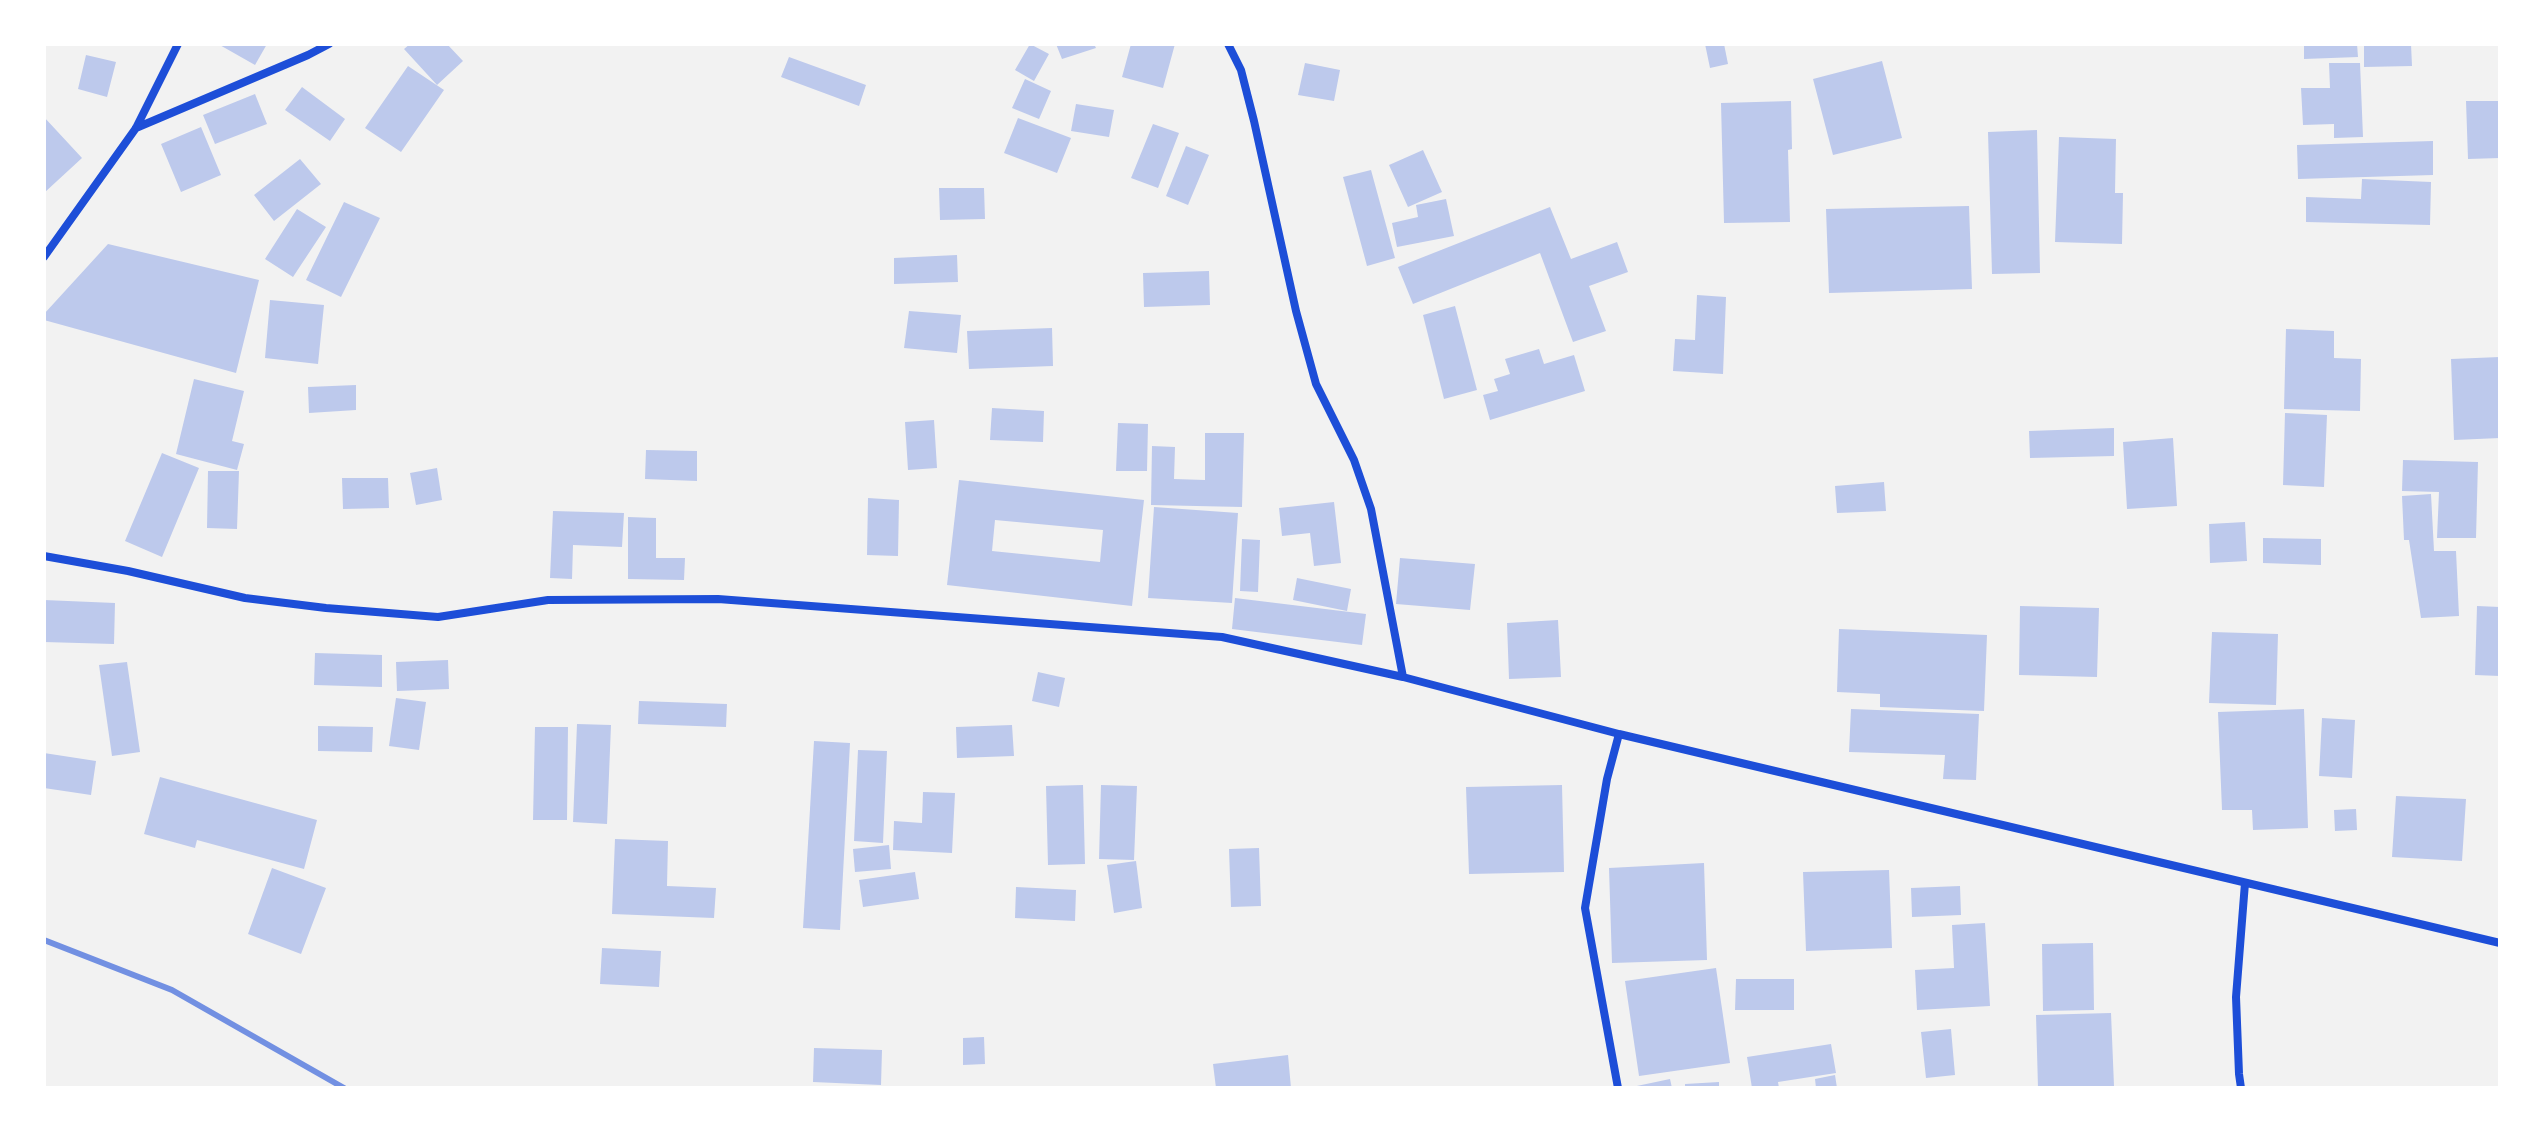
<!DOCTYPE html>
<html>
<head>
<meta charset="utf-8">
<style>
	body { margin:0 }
	#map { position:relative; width:2544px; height:1132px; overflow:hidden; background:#f2f2f2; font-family:Figtree,sans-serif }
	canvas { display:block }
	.frame { position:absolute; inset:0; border:46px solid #fff; pointer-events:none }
</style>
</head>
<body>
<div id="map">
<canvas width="2544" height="1132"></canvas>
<div class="frame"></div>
</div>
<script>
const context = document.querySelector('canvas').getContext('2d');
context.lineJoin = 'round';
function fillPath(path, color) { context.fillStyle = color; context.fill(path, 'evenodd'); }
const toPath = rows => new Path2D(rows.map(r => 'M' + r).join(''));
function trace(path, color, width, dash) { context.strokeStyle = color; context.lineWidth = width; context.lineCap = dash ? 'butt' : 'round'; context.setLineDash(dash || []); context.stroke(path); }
fillPath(toPath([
	[218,44,267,44,255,65],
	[410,44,447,44,463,61,437,85,404,49],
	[1030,44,1049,54,1034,81,1015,70],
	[1056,44,1094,44,1096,48,1062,59],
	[1131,44,1175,44,1163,88,1122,77],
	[1705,44,1724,44,1728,64,1710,68],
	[2304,44,2357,44,2358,57,2304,59],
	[2364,44,2411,44,2412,66,2364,67],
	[86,55,116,62,107,97,78,89],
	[789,57,866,85,859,106,781,77],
	[1882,61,1902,138,1833,155,1813,79],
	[1305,63,1340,70,1334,101,1298,95],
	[2329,63,2360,63,2363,137,2334,138,2334,124,2303,125,2301,88,2330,88],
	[408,66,444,90,401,152,365,128],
	[1025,79,1051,91,1039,119,1012,108],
	[302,87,345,119,330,141,285,110],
	[255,94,267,124,215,144,203,115],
	[1791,101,1792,149,1788,150,1790,222,1724,223,1721,103],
	[2466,101,2500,101,2500,158,2468,159],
	[1076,104,1114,110,1109,137,1071,131],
	[44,117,82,158,44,193],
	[1018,118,1071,138,1057,173,1004,153],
	[1153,124,1179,133,1158,188,1131,178],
	[201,127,221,175,181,192,161,144],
	[2037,130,2040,273,1992,274,1988,132],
	[2059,137,2116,139,2115,193,2123,193,2122,244,2055,242],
	[2433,141,2433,175,2298,179,2297,145],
	[1186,146,1209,155,1188,205,1166,196],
	[1423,150,1442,192,1408,207,1389,165],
	[300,159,321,184,274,221,254,195],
	[1371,170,1395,258,1367,266,1343,177],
	[2362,179,2431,182,2430,225,2306,222,2306,197,2361,199],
	[939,188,984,188,985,219,940,220],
	[1446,199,1454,236,1397,247,1392,223,1418,217,1416,205],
	[344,202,380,218,341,297,306,280],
	[1969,206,1972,289,1829,293,1826,209],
	[1550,207,1571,259,1617,242,1628,272,1589,286,1606,331,1573,342,1540,253,1413,304,1398,267],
	[297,209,326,227,293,277,265,259],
	[108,244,259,280,236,373,44,320,44,314],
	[957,255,958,282,894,284,894,258],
	[1209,271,1210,305,1144,307,1143,273],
	[1697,295,1726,297,1723,374,1673,371,1675,339,1695,340],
	[270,300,324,305,318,364,265,358],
	[1455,306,1477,390,1444,399,1423,315],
	[909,311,961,315,957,353,904,348],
	[1052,328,1053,366,969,369,967,331],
	[2286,329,2334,331,2334,358,2361,359,2360,411,2284,409],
	[1539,349,1544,364,1574,355,1585,391,1490,420,1483,395,1498,391,1494,379,1510,374,1505,359],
	[2500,357,2500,438,2454,440,2451,359],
	[194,379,244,391,232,441,244,444,237,470,176,454],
	[356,385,356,410,309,413,308,387],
	[992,408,1044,411,1043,442,990,440],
	[2285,413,2327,415,2324,487,2283,485],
	[934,420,937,468,908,470,905,422],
	[1118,423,1148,424,1147,471,1116,471],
	[2114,428,2114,456,2030,458,2029,431],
	[1205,433,1244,433,1242,507,1151,505,1152,446,1175,447,1174,479,1205,480],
	[2173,438,2177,506,2127,509,2123,442],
	[646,450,697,451,697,481,645,479],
	[162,453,199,468,162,557,125,541],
	[2403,460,2478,462,2476,538,2437,538,2439,492,2402,491],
	[437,468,442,500,416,505,410,473],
	[208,471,239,471,237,529,207,528],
	[342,478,388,478,389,508,343,509],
	[959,480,1144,500,1132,606,947,585],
	[995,520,1103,530,1100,562,992,551],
	[1884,482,1886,511,1837,513,1835,486],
	[2431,494,2434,551,2456,551,2459,616,2421,618,2409,540,2404,540,2402,496],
	[868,498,899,500,898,556,867,555],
	[1334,502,1341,563,1314,566,1310,533,1282,536,1279,508],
	[1154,507,1238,513,1232,603,1148,598],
	[553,511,624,513,622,547,573,545,572,579,550,578],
	[628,517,656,518,656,558,685,558,684,580,628,579],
	[2245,522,2247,561,2210,563,2209,524],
	[2263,538,2321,539,2321,565,2263,563],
	[1242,539,1260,540,1258,592,1240,591],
	[1400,558,1475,564,1470,610,1396,604],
	[1297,578,1351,589,1347,611,1293,600],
	[1235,598,1366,614,1362,645,1232,629],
	[44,600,115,603,114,644,44,642],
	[2020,606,2099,608,2097,677,2019,675],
	[2477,606,2500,607,2500,676,2475,675],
	[1558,620,1561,677,1509,679,1507,623],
	[1839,629,1987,635,1984,711,1880,707,1880,694,1837,692],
	[2212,632,2278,634,2276,705,2209,703],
	[315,653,382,655,382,687,314,685],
	[448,660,449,689,397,691,396,662],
	[127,662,140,752,112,756,99,665],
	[1038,672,1065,678,1059,707,1032,701],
	[396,698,426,702,419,750,389,746],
	[639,701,727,704,726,727,638,724],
	[1851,709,1979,714,1976,780,1943,779,1945,755,1849,752],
	[2304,709,2308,828,2253,830,2252,810,2222,810,2218,712],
	[2322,718,2355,720,2352,778,2319,776],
	[577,724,611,725,607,824,573,822],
	[1012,725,1014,756,957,758,956,727],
	[318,726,373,727,372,752,318,751],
	[535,727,568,727,567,820,533,820],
	[814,741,850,743,840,930,803,928],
	[858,750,887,751,883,843,854,841],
	[44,753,96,761,91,795,44,788],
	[160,777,317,820,304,869,197,840,195,848,144,834],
	[1083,785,1085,864,1048,865,1046,786],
	[1101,785,1137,786,1134,860,1099,859],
	[1562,785,1564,872,1469,874,1466,787],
	[923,792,955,793,952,853,893,850,894,821,922,823],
	[2396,796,2466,799,2462,861,2392,857],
	[2356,809,2357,830,2335,831,2334,810],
	[615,839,668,841,667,886,716,888,714,918,612,914],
	[889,845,891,869,855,872,853,849],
	[1259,848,1261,906,1231,907,1229,849],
	[1136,861,1142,908,1114,913,1107,865],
	[1704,863,1707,960,1612,963,1609,868],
	[272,868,326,888,301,954,248,934],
	[1889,870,1892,948,1806,951,1803,872],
	[915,872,919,899,863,907,859,880],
	[1960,886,1961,915,1912,917,1911,888],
	[1016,887,1076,890,1075,921,1015,918],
	[1985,923,1990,1006,1917,1010,1915,970,1954,968,1952,925],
	[2093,943,2094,1010,2043,1011,2042,944],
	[602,948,661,951,659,987,600,984],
	[1716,968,1730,1063,1639,1076,1625,981],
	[1736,979,1794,979,1794,1010,1735,1010],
	[2111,1013,2114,1086,2038,1088,2036,1015],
	[1951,1029,1955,1075,1926,1078,1921,1032],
	[984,1037,985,1064,963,1065,963,1038],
	[1831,1044,1836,1073,1778,1082,1779,1088,1752,1088,1747,1057],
	[814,1048,882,1050,881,1085,813,1082],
	[1288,1055,1291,1088,1216,1088,1213,1064],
	[1835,1075,1837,1088,1816,1088,1815,1079],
	[1670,1079,1672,1088,1632,1088,1632,1087],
	[1719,1082,1719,1088,1685,1088,1685,1084]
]), '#bdc9ec');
trace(toPath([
	[1228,44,1241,70,1254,121,1296,311,1316,384,1354,460,1371,509,1403,677],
	[136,128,308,55,329,44],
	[44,257,136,128,178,44],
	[44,556,128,571,245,598,326,608,438,617,548,600,718,599,1222,637,1403,677,1619,734,2500,943],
	[1618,1088,1585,908,1607,779,1619,734],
	[2241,1088,2239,1074,2236,997,2245,883]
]), '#1d4ed8', 8);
trace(toPath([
	[44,940,172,990,344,1088]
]), '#7290e2', 6);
</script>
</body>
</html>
